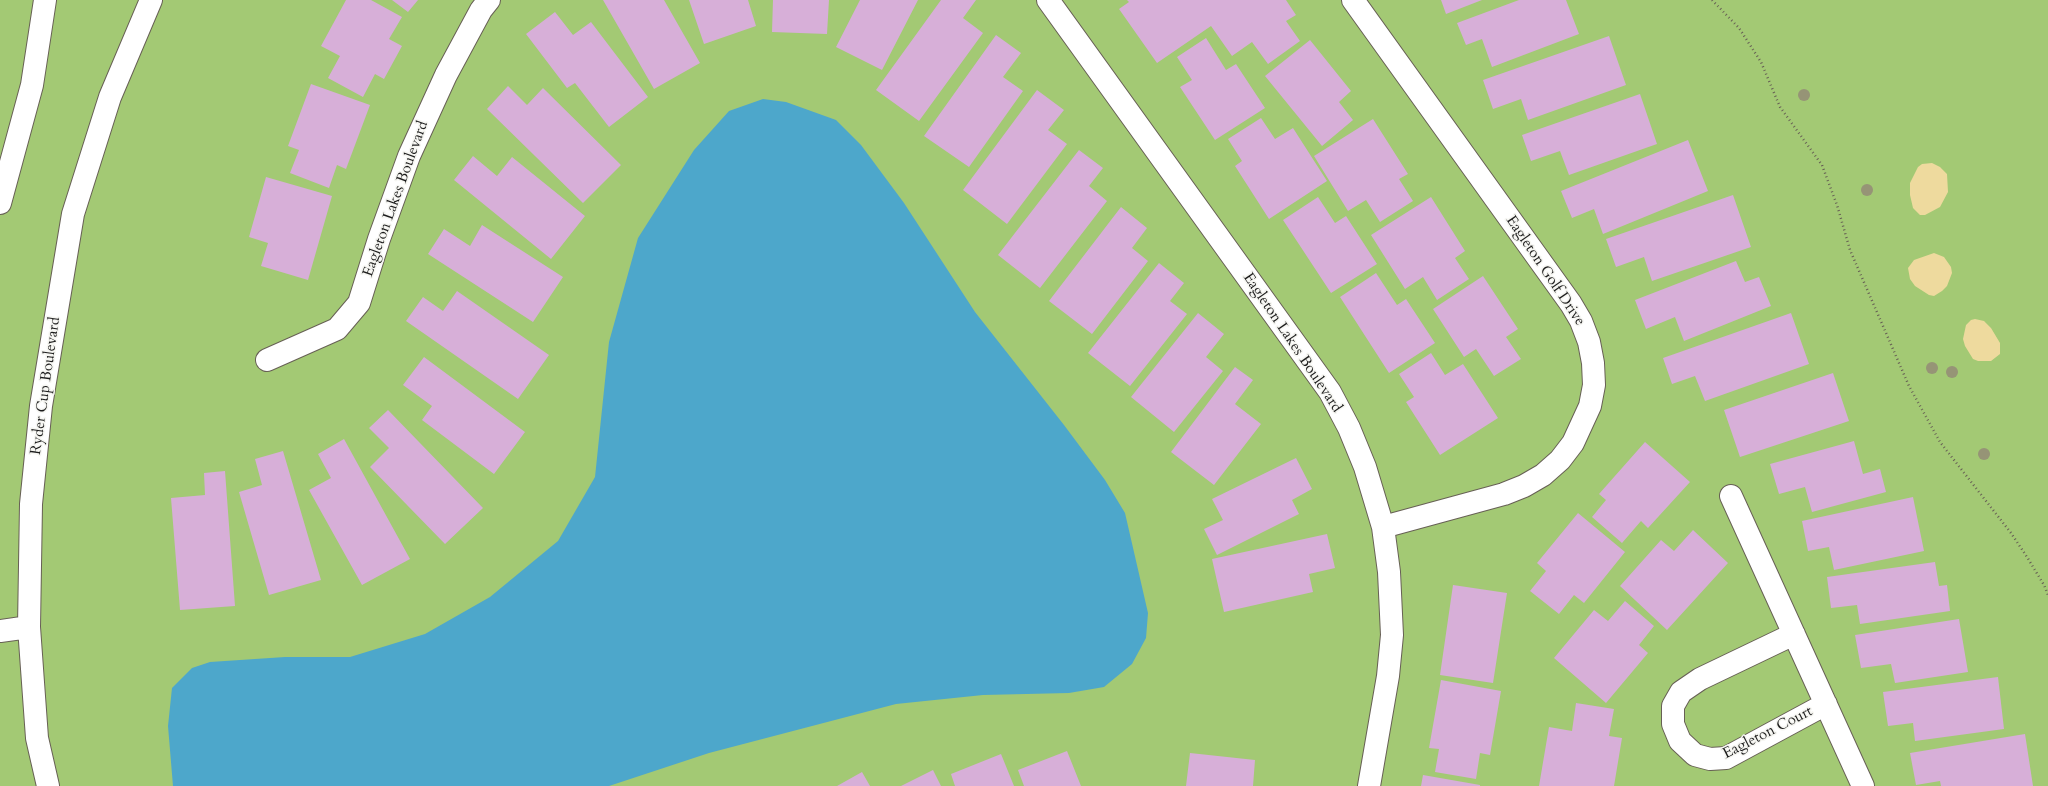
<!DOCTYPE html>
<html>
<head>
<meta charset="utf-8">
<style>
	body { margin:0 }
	canvas { display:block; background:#f2ddbf }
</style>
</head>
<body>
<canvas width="2048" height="786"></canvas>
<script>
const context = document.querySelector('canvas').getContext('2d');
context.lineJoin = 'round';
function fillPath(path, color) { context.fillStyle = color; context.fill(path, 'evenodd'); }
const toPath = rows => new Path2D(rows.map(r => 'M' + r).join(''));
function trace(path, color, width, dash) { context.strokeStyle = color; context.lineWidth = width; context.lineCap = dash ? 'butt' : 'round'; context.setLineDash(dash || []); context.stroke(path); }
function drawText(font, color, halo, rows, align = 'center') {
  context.font = font + ' Cardo,serif'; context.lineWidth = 3; context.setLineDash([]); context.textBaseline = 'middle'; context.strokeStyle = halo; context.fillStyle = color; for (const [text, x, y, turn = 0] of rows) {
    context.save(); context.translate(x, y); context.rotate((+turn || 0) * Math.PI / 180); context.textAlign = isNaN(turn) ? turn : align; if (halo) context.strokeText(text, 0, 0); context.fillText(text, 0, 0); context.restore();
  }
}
fillPath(toPath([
	[0,0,2048,0,2048,786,0,786]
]), '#a3c974');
fillPath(toPath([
	[1932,163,1940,167,1947,174,1948,192,1940,207,1925,215,1920,215,1913,208,1910,195,1910,183,1918,167,1922,164],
	[1934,253,1944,257,1951,267,1952,273,1947,286,1942,291,1934,296,1929,295,1915,286,1910,279,1908,268,1914,260],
	[1975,319,1984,321,1991,328,2000,343,2000,354,1991,361,1978,361,1973,359,1965,346,1963,339,1966,325,1971,320]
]), '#eeda9e');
fillPath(toPath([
	[763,99,786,102,836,120,861,145,904,203,975,312,1064,425,1105,480,1125,513,1148,613,1146,638,1132,664,1104,687,1069,693,983,695,896,704,709,753,609,786,173,786,168,726,172,688,192,668,210,662,285,657,350,657,425,634,490,597,558,541,595,477,609,342,638,238,694,150,729,111]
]), '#4da7cb');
fillPath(toPath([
	[346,0,371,0,402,17,389,39,402,46,384,79,375,74,363,97,328,78,340,56,321,46],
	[392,0,418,0,408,12],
	[603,0,664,0,700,63,654,89],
	[689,0,748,0,756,26,704,44],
	[773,0,829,0,827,34,772,32],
	[860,0,918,0,882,70,836,47],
	[941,0,976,0,963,18,983,33,919,121,876,90],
	[1127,0,1286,0,1296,15,1286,21,1300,41,1268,64,1252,42,1232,56,1211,26,1157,63,1119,9,1129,2],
	[1441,0,1482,0,1446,14],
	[1519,0,1566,0,1579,34,1492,67,1482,39,1466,45,1457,23],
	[555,12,573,35,591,22,648,97,609,127,575,83,567,88,526,34],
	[996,35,1021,53,1003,77,1023,91,969,167,924,136],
	[1609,36,1626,85,1528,120,1521,99,1493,109,1483,80],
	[1206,38,1226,70,1236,64,1265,108,1215,140,1180,87,1192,80,1177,57],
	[1310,40,1351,91,1339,102,1353,120,1322,146,1265,76],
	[311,84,370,105,346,169,337,165,329,188,290,173,299,150,288,146],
	[508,86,527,105,543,88,621,165,583,203,487,109],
	[1037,90,1064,110,1048,130,1067,144,1007,224,963,190],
	[1640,94,1657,144,1569,175,1560,151,1531,161,1522,135],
	[1261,118,1275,139,1293,128,1327,181,1269,219,1235,166,1242,161,1228,139],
	[1373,119,1408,174,1399,179,1413,201,1380,222,1366,200,1348,211,1314,156],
	[1688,140,1708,191,1603,234,1594,209,1572,218,1561,191],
	[1079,150,1103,168,1089,186,1107,201,1040,288,998,255],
	[473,156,497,176,512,157,585,216,551,259,454,180],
	[266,177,332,196,308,280,261,266,268,243,249,237],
	[1733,195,1751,247,1652,281,1644,257,1616,267,1606,239],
	[1318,197,1335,223,1346,216,1377,264,1331,293,1283,220],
	[1431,197,1465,251,1455,258,1469,279,1437,300,1423,277,1405,289,1371,235],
	[1121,207,1147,228,1132,248,1148,261,1092,334,1049,301],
	[482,225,563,277,533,322,428,254,444,229,470,246],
	[1736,261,1745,282,1759,277,1771,306,1684,341,1675,317,1646,329,1635,300],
	[1159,263,1184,283,1170,301,1187,314,1130,386,1088,353],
	[1376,273,1397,305,1406,299,1435,343,1389,373,1340,297],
	[1483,276,1518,329,1506,337,1521,359,1494,376,1476,349,1464,357,1433,309],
	[457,291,549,355,518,399,406,321,423,297,443,311],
	[1198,313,1224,334,1206,357,1223,371,1174,432,1131,397],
	[1791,313,1809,364,1705,401,1695,376,1672,384,1663,358],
	[1431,353,1445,375,1463,364,1498,418,1440,455,1406,402,1414,397,1399,374],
	[424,357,525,432,494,474,422,420,432,406,403,385],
	[1235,367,1253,380,1235,404,1261,424,1214,485,1171,452],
	[1833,373,1849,421,1740,457,1724,410],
	[388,410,483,508,445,544,370,467,389,448,369,428],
	[344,439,410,559,362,585,309,490,331,478,318,454],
	[1854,441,1863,474,1880,469,1886,492,1812,512,1805,487,1779,494,1770,464],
	[1645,442,1690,482,1648,528,1641,521,1622,543,1592,517,1606,500,1599,494],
	[283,451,321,580,269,595,239,492,262,485,255,459],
	[1296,458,1312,489,1292,500,1299,514,1217,555,1204,529,1223,520,1212,499],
	[225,471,235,606,180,610,171,498,205,495,204,473],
	[1913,497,1924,551,1834,570,1829,547,1808,551,1802,521],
	[1578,513,1625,552,1584,603,1574,595,1559,614,1530,591,1546,571,1537,563],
	[1693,530,1728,563,1667,630,1620,586,1661,540,1674,551],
	[1327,534,1335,568,1309,574,1313,592,1224,612,1212,559],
	[1935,562,1939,586,1947,585,1950,611,1860,624,1857,605,1831,608,1827,577],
	[1453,585,1507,593,1493,683,1440,675],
	[1625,601,1654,626,1639,645,1648,653,1606,703,1554,658,1594,610,1608,621],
	[1959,619,1968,672,1895,683,1891,664,1861,668,1855,635],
	[1998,677,2004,729,1915,741,1913,723,1888,726,1883,692],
	[1441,680,1501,691,1490,755,1480,753,1476,779,1435,772,1439,749,1429,748],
	[1576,703,1614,709,1609,736,1622,738,1614,786,1539,786,1549,727,1572,731],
	[2025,734,2033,786,1941,786,1940,781,1916,785,1910,753],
	[1067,751,1081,786,1024,786,1018,770],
	[1190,753,1255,760,1253,786,1186,786],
	[1001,754,1014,786,955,786,951,774],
	[933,770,941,786,901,786],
	[862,772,870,786,837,786],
	[1423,775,1480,785,1480,786,1421,786]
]), '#d7afd8');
const minor = toPath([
	[1048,0,1330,392,1349,428,1365,467,1383,527,1389,572,1392,635,1388,676,1369,786],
	[1353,0,1571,304,1581,321,1589,342,1593,363,1594,385,1590,406,1573,443,1560,460,1543,475,1524,486,1504,494,1383,527],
	[0,203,32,85,45,0],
	[267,360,337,329,359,303,379,239,409,156,446,75,481,10,489,0],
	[1731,496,1863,786],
	[0,631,29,627],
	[1794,634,1700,679,1681,692,1673,706,1673,724,1680,741,1695,755,1710,759,1726,758,1826,704],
	[48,786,37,738,29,627,31,504,41,406,73,214,110,97,151,0]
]);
trace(minor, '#676055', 24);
trace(toPath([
	[1712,0,1739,28,1761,62,1780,107,1822,165,1837,205,1850,250,1909,386,1940,442,2011,533,2027,557,2044,585,2048,595]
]), '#676055', 2.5, [1, 3]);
trace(minor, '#fff', 22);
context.fillStyle = '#969476';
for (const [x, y] of [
	[1804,95],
	[1867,190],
	[1932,368],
	[1952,372],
	[1984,454]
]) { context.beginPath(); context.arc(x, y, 6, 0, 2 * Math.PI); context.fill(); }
drawText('15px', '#1c1c1c', '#f6f6f2', [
	["Eagleton Lakes Boulevard",396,199,-70],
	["Eagleton Golf Drive",1545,271,56],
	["Eagleton Lakes Boulevard",1292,343,56],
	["Ryder Cup Boulevard",46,386,-82],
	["Eagleton Court",1768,733,-27]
]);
</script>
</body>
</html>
